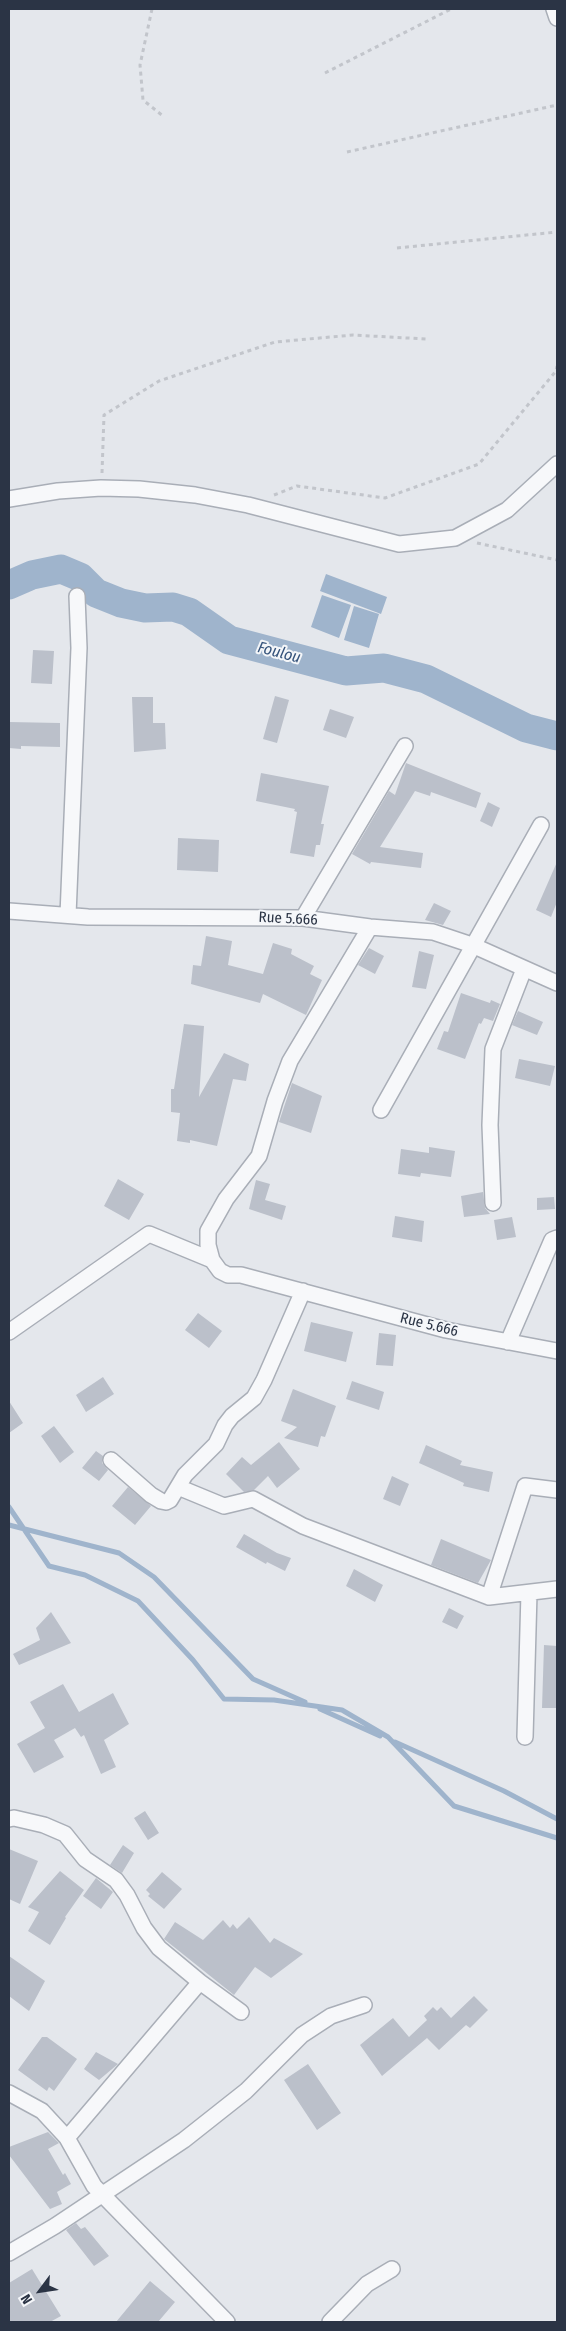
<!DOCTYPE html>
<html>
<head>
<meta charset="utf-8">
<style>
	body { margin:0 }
	#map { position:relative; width:566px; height:2331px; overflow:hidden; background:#e4e7ec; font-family:"Fira Sans Condensed",sans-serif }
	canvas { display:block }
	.frame { position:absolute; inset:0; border:10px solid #2b3445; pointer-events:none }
	.north { position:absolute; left:15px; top:2266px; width:50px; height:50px; -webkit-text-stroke:4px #f4f6f9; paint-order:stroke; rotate:239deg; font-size:14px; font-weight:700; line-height:20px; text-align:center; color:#2b3445 }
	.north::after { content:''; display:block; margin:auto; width:18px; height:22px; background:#2b3445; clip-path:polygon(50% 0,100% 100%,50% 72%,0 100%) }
</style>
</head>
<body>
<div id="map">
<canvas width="566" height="2331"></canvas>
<div class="frame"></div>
<div class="north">N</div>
</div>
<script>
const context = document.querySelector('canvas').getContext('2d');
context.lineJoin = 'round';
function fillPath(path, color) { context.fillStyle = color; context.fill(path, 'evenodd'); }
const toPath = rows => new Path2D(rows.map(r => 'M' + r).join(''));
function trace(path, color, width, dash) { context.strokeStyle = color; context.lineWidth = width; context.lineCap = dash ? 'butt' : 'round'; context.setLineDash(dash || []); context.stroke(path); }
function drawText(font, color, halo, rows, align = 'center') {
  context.font = font + ' "Fira Sans Condensed",sans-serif'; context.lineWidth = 4; context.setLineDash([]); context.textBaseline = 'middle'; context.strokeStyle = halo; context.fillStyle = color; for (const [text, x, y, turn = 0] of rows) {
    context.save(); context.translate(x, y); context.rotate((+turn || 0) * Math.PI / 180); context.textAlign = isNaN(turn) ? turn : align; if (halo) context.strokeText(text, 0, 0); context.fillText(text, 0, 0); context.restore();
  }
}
fillPath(toPath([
	[326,574,387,597,381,614,320,591],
	[322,595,351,605,339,638,311,627],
	[354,606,379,614,369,648,344,640]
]), '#9fb4cc');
trace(toPath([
	[9,1507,49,1566,85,1575,138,1601,193,1660,224,1699,274,1700,342,1710,388,1737,454,1806,557,1838],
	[9,1525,119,1553,154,1577,253,1679,305,1702],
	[320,1709,380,1736],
	[395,1742,504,1791,557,1819]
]), '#9fb4cc', 5);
trace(toPath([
	[9,585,32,575,61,569,80,577,96,593,121,603,145,608,173,607,189,612,229,640,346,671,384,668,426,679,526,728,557,736]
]), '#9fb4cc', 29);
fillPath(toPath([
	[33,650,54,651,52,684,31,683],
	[275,696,289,700,277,743,263,739],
	[132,697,153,697,153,723,165,723,166,749,134,752],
	[330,709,354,717,346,738,323,730],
	[9,722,60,723,60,747,21,746,21,749,9,748],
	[406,763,481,793,476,808,431,792,430,796,415,791,380,847,423,853,421,868,371,862,370,864,352,854,389,791,395,795],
	[261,773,329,786,321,824,324,824,320,845,316,845,314,857,290,853,297,812,294,811,295,809,256,801],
	[488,802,500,808,492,827,480,821],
	[178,838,219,840,218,872,177,870],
	[557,862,557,902,551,917,536,910],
	[434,903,451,911,443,925,425,920],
	[206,936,232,941,228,965,263,974,273,943,292,949,291,954,314,966,310,974,322,980,306,1015,263,994,260,1003,191,984,193,965,201,966],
	[369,948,384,956,375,974,358,965],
	[419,951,434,955,426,989,412,987],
	[461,993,490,1003,491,1000,500,1004,493,1021,484,1018,481,1024,479,1023,465,1059,437,1049,444,1031,448,1032],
	[518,1011,543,1022,537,1035,512,1025],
	[184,1024,204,1026,199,1097,224,1053,249,1064,246,1081,233,1079,217,1146,190,1140,190,1143,177,1141,180,1113,171,1112,171,1089,174,1089],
	[519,1059,555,1066,550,1086,515,1078],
	[292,1083,322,1096,311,1133,279,1122],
	[429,1147,455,1151,451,1177,421,1173,420,1177,398,1174,401,1149,429,1153],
	[118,1179,144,1194,129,1220,104,1206],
	[256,1180,270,1184,265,1200,286,1206,282,1220,249,1209],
	[483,1192,485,1208,490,1214,464,1217,461,1196],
	[554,1197,555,1209,537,1210,537,1198],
	[395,1216,424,1221,422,1242,392,1237],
	[512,1217,516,1237,497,1240,494,1220],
	[198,1313,222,1331,209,1348,185,1330],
	[311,1322,353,1332,346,1362,304,1351],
	[379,1333,396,1335,393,1366,376,1365],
	[103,1377,114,1394,86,1412,76,1395],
	[352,1381,384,1392,379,1410,346,1399],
	[293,1389,336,1406,325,1437,321,1436,318,1447,284,1438,297,1427,281,1421],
	[9,1401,23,1423,9,1433],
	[54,1426,74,1452,60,1463,41,1436],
	[279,1442,300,1469,277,1488,268,1476,254,1490,244,1492,226,1474,242,1457,251,1465],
	[426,1445,462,1461,460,1465,493,1472,489,1492,463,1486,464,1483,419,1463],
	[96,1451,103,1456,102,1463,108,1470,99,1481,82,1468],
	[392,1476,409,1484,400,1506,383,1499],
	[128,1487,151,1506,135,1525,112,1506],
	[244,1534,277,1553,291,1558,285,1571,267,1562,266,1564,236,1547],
	[441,1539,491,1560,478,1583,431,1565],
	[354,1569,383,1585,375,1602,346,1586],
	[449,1608,464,1616,457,1629,442,1622],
	[51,1612,71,1643,19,1665,13,1654,40,1640,36,1628],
	[544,1645,557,1646,557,1708,542,1708],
	[63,1684,79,1712,113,1693,129,1724,104,1740,116,1767,101,1774,84,1735,81,1737,75,1728,54,1740,64,1757,34,1773,17,1744,45,1728,30,1702],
	[145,1811,159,1833,148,1840,134,1818],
	[123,1845,134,1853,122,1873,110,1865],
	[9,1849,38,1861,20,1904,9,1899],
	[60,1871,84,1890,65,1917,66,1918,50,1945,28,1931,39,1912,28,1907],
	[162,1872,182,1889,164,1909,148,1896,150,1894,146,1890],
	[96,1878,113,1892,101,1909,83,1896],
	[249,1917,270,1943,274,1938,303,1954,271,1978,255,1967,234,1995,164,1939,175,1922,203,1940,223,1920,230,1928,233,1924,237,1929],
	[9,1956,45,1981,29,2011,9,1996],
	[474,1996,488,2010,470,2028,466,2025,439,2050,427,2038,382,2076,360,2045,393,2018,409,2037,427,2020,424,2016,433,2007,437,2011,441,2007,451,2018],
	[42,2037,47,2037,77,2059,54,2091,49,2087,47,2091,18,2070],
	[96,2052,118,2064,99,2080,84,2069],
	[308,2064,341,2113,317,2130,284,2080],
	[48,2132,59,2143,48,2149,63,2175,65,2173,71,2184,57,2192,62,2204,50,2209,9,2155,9,2147],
	[76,2223,81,2229,85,2227,109,2256,94,2266,66,2230],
	[32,2269,61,2316,50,2322,9,2322,9,2283],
	[150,2281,175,2302,158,2322,116,2322]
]), '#bbc0ca');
const minor = toPath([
	[554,9,557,18],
	[9,499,58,491,101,488,139,489,195,495,248,505,399,544,455,538,507,510,557,464],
	[9,911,88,917,303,918,370,927,433,932,472,945,557,983],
	[68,915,79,648,77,596],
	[303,918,405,746],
	[370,927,290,1061,275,1101,259,1156,226,1199,208,1231,208,1245,212,1260,220,1271,228,1275,241,1275,446,1330,557,1351],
	[381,1110,541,825],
	[493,1203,490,1125,493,1049,524,969],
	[9,1332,149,1234,212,1260],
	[508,1342,552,1240,557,1238],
	[111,1460,151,1495,161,1501,166,1502,170,1500,185,1475,216,1444,225,1425,232,1416,254,1398,264,1380,303,1291],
	[178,1487,224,1506,253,1499,303,1526,489,1597,557,1589],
	[489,1597,525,1486,557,1490],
	[525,1737,529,1593],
	[9,1819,14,1818,44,1825,65,1834,85,1859,116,1880,127,1895,144,1928,159,1948,200,1982,241,2012],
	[9,2093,42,2111,67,2138,94,2186,227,2322],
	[67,2138,200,1982],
	[9,2253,55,2226,184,2140,246,2091,302,2035,331,2016,364,2005],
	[330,2322,367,2284,392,2269]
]);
trace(minor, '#a9aeb7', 18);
trace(toPath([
	[152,9,140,65,143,100,163,116],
	[325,73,451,9],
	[347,152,557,105],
	[397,248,557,232],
	[102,473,104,415,159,381,275,342,353,335,426,339],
	[274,495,297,486,385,498,479,464,556,371,557,366],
	[477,543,557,560]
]), '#c2c5cb', 3, [4, 4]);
trace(minor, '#f7f8fa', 15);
drawText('15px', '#2b3445', '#f4f6f9', [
	["Rue 5.666",288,919,3],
	["Rue 5.666",429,1325,14]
]);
drawText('italic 16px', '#34527a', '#f4f6f9', [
	["Foulou",279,653,15]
]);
</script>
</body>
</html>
